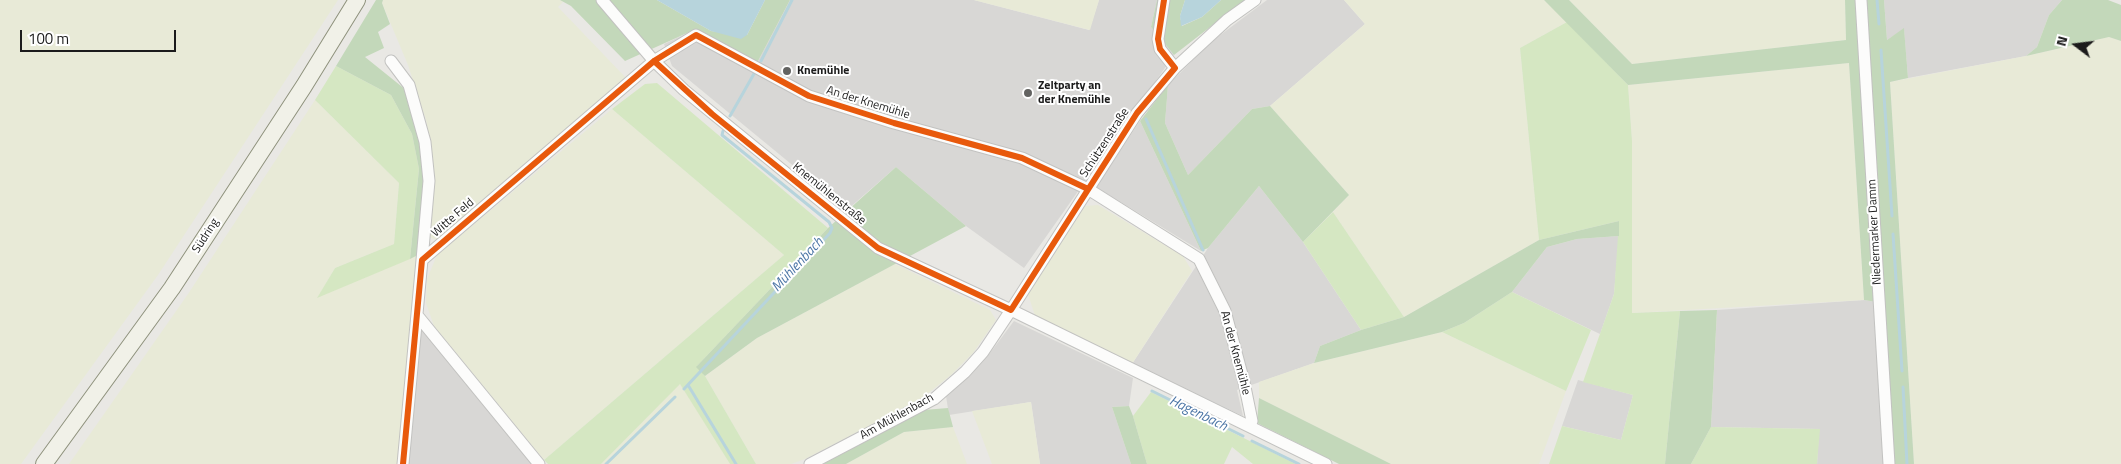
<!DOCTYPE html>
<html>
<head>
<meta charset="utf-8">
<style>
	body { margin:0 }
	#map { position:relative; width:2121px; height:464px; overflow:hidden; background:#e9e8e4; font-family:"Titillium Web",sans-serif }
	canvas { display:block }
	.north { position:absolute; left:2051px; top:20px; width:50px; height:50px; -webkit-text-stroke:4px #fff; paint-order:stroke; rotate:285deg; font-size:14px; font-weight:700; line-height:20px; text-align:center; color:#1b1b1b }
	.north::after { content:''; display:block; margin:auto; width:18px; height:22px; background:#1b1b1b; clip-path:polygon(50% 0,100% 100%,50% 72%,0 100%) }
	.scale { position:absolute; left:20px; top:30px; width:156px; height:22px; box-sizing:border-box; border:2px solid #1b1b1b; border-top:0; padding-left:6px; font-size:15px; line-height:18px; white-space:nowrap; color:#1b1b1b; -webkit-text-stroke:4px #fff; paint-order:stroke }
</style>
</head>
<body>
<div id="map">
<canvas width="2121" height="464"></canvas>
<div class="north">N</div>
<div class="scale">100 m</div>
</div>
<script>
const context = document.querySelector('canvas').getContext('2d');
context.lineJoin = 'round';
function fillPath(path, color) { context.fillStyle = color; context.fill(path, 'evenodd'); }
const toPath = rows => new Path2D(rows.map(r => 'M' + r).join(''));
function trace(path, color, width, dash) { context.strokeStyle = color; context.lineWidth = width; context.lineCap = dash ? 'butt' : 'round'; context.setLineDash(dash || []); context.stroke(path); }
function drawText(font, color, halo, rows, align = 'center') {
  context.font = font + ' "Titillium Web",sans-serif'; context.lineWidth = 4; context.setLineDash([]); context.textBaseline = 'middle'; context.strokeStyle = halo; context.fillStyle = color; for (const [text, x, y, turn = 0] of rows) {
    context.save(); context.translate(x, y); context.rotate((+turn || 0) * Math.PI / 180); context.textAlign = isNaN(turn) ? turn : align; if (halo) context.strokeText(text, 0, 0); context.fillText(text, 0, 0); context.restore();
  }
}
fillPath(toPath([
	[790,0,974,0,1089,30,1099,0,1157,0,1151,27,1174,55,1024,268,966,226,896,167,847,210,672,66,664,44,696,29,757,63],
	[1267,0,1344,0,1365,24,1270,106,1252,109,1188,175,1165,123,1168,85,1211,42],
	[1884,0,2062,0,2049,15,2037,47,2026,56,1908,78,1904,29,1887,40],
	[1140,121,1201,251,1096,187],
	[1259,186,1303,242,1361,330,1320,346,1314,363,1237,390,1243,416,1132,364,1208,248],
	[1619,236,1614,294,1600,334,1512,292,1547,247,1577,239],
	[1864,300,1876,302,1886,464,1817,464,1819,429,1711,427,1717,310],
	[1014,321,1133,378,1129,406,1112,407,1131,464,1040,464,1031,402,949,415,946,396,990,353],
	[426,329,534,464,407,464,421,331],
	[1578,380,1633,395,1621,440,1562,426]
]), '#d8d7d5');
fillPath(toPath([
	[0,0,338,0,158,275,21,464,0,464],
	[383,0,560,0,563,2,558,7,628,80,439,241,429,237,430,141,426,120,408,65,382,3],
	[974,0,1099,0,1090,30],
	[1344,0,1544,0,1567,22,1520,48,1539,240,1404,317,1333,212,1349,195,1270,106,1365,24],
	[1569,0,1845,0,1846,40,1632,64],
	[2109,37,2121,41,2121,464,1914,464,1890,82,2026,56],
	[1849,63,1864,300,1632,313,1632,141,1628,85],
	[315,100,399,183,394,244,335,268,318,297,418,255,399,464,69,464,188,294],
	[612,109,784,255,544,460,434,326,426,303,427,279,437,255],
	[1098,205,1183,256,1192,271,1132,364,1035,316,1028,294,1085,206],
	[895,264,990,310,996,320,973,353,951,375,921,399,805,459,791,464,756,464,705,376,757,338],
	[1442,332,1566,391,1539,464,1391,464,1259,398,1259,382,1314,363],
	[680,383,730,464,601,464],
	[1031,402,1040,464,992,464,972,411],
	[953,427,967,464,846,464,904,432]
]), '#e8ead7');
fillPath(toPath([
	[1567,22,1628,85,1632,141,1632,313,1680,311,1665,464,1549,464,1562,426,1621,440,1633,395,1583,382,1614,294,1619,221,1539,240,1520,48],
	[336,66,391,95,412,134,419,169,410,259,317,298,335,268,394,244,399,183,315,100],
	[657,83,828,228,697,366,705,376,756,464,730,464,680,384,601,464,548,464,544,460,784,255,612,109,645,84],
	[1333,212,1404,317,1361,330,1303,242],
	[1512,292,1591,330,1566,391,1442,332,1464,323],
	[1151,392,1296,464,1253,464,1232,447,1224,464,1147,464,1133,416],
	[1711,427,1820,429,1817,464,1691,464]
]), '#d5e7c2');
fillPath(toPath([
	[376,0,383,0,382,3,390,24,378,32,384,48,365,57,406,90,422,144,425,181,418,255,410,259,419,169,412,134,391,95,336,66],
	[560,0,657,0,711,31,747,35,765,0,790,0,757,63,696,29,625,61,571,6],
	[1157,0,1185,0,1180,16,1182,26,1202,17,1221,0,1245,0,1174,55,1151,27],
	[1544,0,1569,0,1632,64,1846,40,1845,0,1884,0,1887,40,1904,28,1908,78,1890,82,1914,464,1886,464,1876,302,1864,300,1849,63,1628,85],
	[2062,0,2108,0,2121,5,2121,41,2109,37,2026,56,2037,47,2049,15],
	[1168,85,1165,123,1188,175,1252,109,1270,106,1349,195,1303,242,1259,186,1208,248,1201,251,1140,121],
	[896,167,966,226,757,338,705,376,696,367,828,228],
	[1619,221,1619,236,1577,239,1547,247,1512,292,1464,323,1442,332,1314,363,1320,346,1361,330,1404,317,1539,240],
	[1717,310,1711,427,1691,464,1665,464,1680,311],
	[1259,398,1391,464,1339,464,1257,423],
	[1129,406,1133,416,1147,464,1131,464,1112,407],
	[948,408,953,427,904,432,846,464,823,464,924,410]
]), '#c3d8ba');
fillPath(toPath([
	[657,0,765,0,747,35,741,39,711,31],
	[1185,0,1221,0,1202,17,1181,26,1180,16]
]), '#b7d4dc');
trace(toPath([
	[1877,0,1879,24],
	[1881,50,1892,216],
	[761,61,792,0],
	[730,116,755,72],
	[1146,119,1203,250],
	[1893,234,1902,371],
	[688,385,736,464],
	[1903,387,1907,464],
	[684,389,830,233,832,228,829,222,722,135,723,131],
	[1152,391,1243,436],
	[1252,441,1299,464],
	[606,464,675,397]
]), '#b7d4dc', 3);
const street = toPath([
	[602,0,654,61,684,90,878,248,1011,310,1326,464],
	[1164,0,1158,39,1160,49,1175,68],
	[1861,0,1889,464],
	[391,61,409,85,425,142,429,181,422,260],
	[417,315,539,464],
	[403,464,422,260,654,61,696,35,809,96,894,123,1022,158,1088,189,1199,259,1225,311,1244,382,1252,421,1250,426],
	[810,464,934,399,965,372,983,352,1011,310,1137,113,1175,68,1227,20,1255,0]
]);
const secondary = toPath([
	[44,464,172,288,304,86,357,0]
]);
trace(street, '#c2c2c0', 13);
trace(secondary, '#8f927d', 18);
trace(street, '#fcfcfb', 11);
trace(secondary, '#f1f1e8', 16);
trace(toPath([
	[654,61,712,114,878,248,1011,310,1137,113,1175,68,1160,49,1158,39,1164,0],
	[403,464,422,260,654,61,696,35,809,96,894,123,1022,158,1088,189]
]), '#e8590c', 6);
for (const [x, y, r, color] of [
	[787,71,5,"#636361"],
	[1028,93,5,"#636361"]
]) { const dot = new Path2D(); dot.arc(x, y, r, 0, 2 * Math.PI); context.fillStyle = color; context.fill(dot); trace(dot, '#fff', 2); }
drawText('bold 12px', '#1b1b1b', '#fff', [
	["Knemühle",797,71],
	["Zeltparty an",1038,86],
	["der Knemühle",1038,100]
], 'left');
drawText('12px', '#1b1b1b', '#fff', [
	["An der Knemühle",868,103,17],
	["Schützenstraße",1105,143,-57],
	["Knemühlenstraße",829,194,39],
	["Witte Feld",453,218,-41],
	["Niedermarker Damm",1875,232,-93],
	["Südring",206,236,-57],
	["An der Knemühle",1235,353,75],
	["Am Mühlenbach",897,417,-29]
]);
drawText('italic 14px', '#4c76a6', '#fff', [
	["Mühlenbach",798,265,-47],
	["Hagenbach",1198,414,26]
]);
</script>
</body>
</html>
